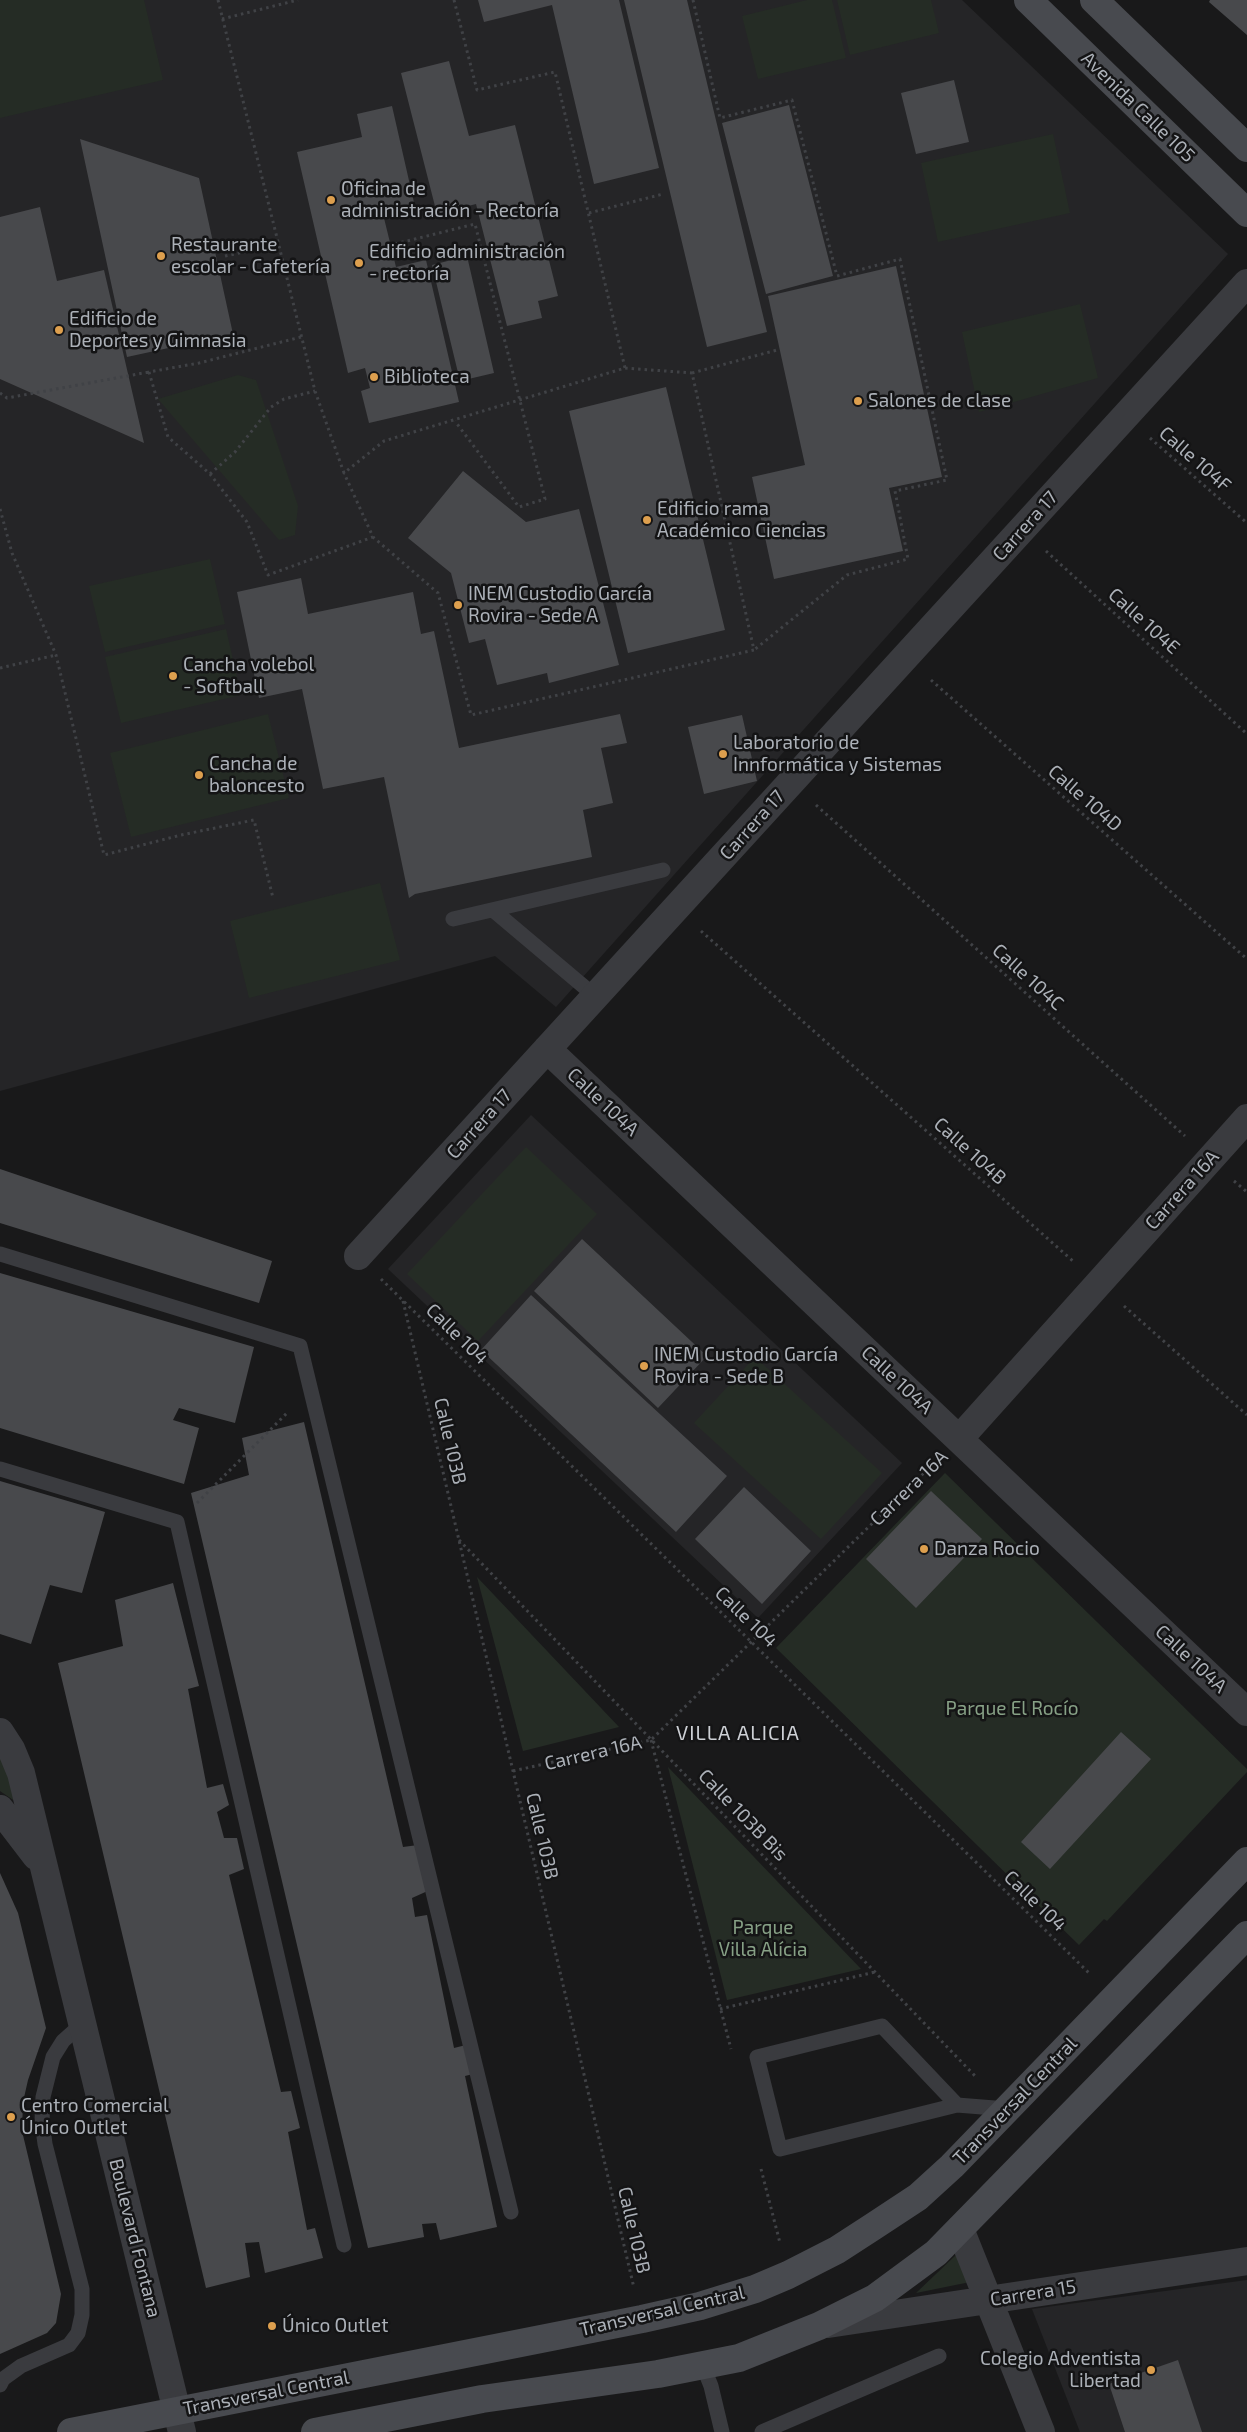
<!DOCTYPE html>
<html>
<head>
<meta charset="utf-8">
<style>
	body { margin:0 }
	canvas { display:block; background:#19191a }
</style>
</head>
<body>
<canvas width="1247" height="2432"></canvas>
<script>
const context = document.querySelector('canvas').getContext('2d');
context.lineJoin = 'round';
function fillPath(path, color) { context.fillStyle = color; context.fill(path, 'evenodd'); }
const toPath = rows => new Path2D(rows.map(r => 'M' + r).join(''));
function trace(path, color, width, dash) { context.strokeStyle = color; context.lineWidth = width; context.lineCap = dash ? 'butt' : 'round'; context.setLineDash(dash || []); context.stroke(path); }
function drawText(font, color, halo, rows, align = 'center') {
  context.font = font + ' "Exo 2",sans-serif'; context.lineWidth = 5; context.setLineDash([]); context.textBaseline = 'middle'; context.strokeStyle = halo; context.fillStyle = color; for (const [text, x, y, turn = 0] of rows) {
    context.save(); context.translate(x, y); context.rotate((+turn || 0) * Math.PI / 180); context.textAlign = isNaN(turn) ? turn : align; if (halo) context.strokeText(text, 0, 0); context.fillText(text, 0, 0); context.restore();
  }
}
fillPath(toPath([
	[0,0,962,0,1228,254,556,1007,495,956,0,1091],
	[531,1115,902,1463,758,1618,388,1269],
	[1247,2280,1247,2432,1080,2432,1032,2309]
]), '#252527');
fillPath(toPath([
	[0,0,144,0,163,80,0,118],
	[807,0,832,0,846,58,758,79,742,16],
	[837,0,931,0,939,33,850,55],
	[1053,134,1070,213,938,242,921,163],
	[1080,304,1098,378,979,412,962,332],
	[238,375,256,380,298,506,295,535,279,540,158,399],
	[210,559,225,624,105,652,89,586],
	[226,629,241,695,121,723,105,657],
	[268,714,289,798,131,837,110,753],
	[380,883,400,960,249,998,230,921],
	[526,1147,597,1214,478,1341,407,1274],
	[755,1357,882,1473,821,1539,694,1423],
	[945,1473,1247,1769,1247,1772,1107,1921,1104,1919,1079,1945,776,1648],
	[477,1577,619,1727,523,1751],
	[0,1755,19,1804,0,1791],
	[668,1767,861,1969,727,2000],
	[956,2255,970,2282,916,2293]
]), '#252c25');
fillPath(toPath([
	[478,0,619,0,659,168,594,184,552,5,484,22],
	[624,0,687,0,767,332,707,347],
	[1210,0,1247,0,1247,35,1209,2],
	[449,61,469,136,515,125,558,296,538,301,542,318,507,326,476,204,437,214,401,73],
	[954,80,969,142,916,154,901,93],
	[789,105,833,276,766,294,722,123],
	[392,106,415,207,383,214,396,267,426,260,459,402,369,423,361,391,370,388,365,368,348,373,297,152,362,137,357,114],
	[80,139,199,178,233,334,127,357],
	[40,207,57,281,104,270,144,443,0,379,0,217],
	[467,256,494,373,460,381,432,265],
	[896,266,942,477,889,488,903,551,774,579,752,477,805,465,768,296],
	[666,387,725,630,628,653,569,411],
	[463,471,526,522,579,509,619,665,549,683,547,673,497,685,485,639,469,643,451,573,408,538],
	[301,578,308,614,413,592,421,634,434,631,459,748,620,714,627,743,601,748,613,803,583,810,592,857,415,894,409,898,384,777,323,789,302,689,259,698,237,592],
	[742,715,757,781,704,794,688,727],
	[0,1169,272,1261,259,1303,0,1223],
	[582,1239,707,1356,658,1408,534,1291],
	[0,1273,254,1347,235,1423,179,1408,173,1420,199,1428,184,1484,0,1428],
	[531,1295,727,1476,676,1532,481,1350],
	[304,1422,403,1847,418,1845,432,1889,412,1898,415,1917,427,1915,454,2048,470,2044,477,2073,465,2076,497,2227,440,2240,436,2223,422,2224,424,2237,368,2248,191,1493,249,1475,242,1438],
	[0,1481,105,1512,82,1593,50,1585,31,1644,0,1634],
	[744,1487,811,1551,762,1604,695,1539],
	[931,1491,982,1539,916,1608,866,1559],
	[173,1583,199,1686,188,1689,207,1788,223,1784,229,1805,217,1812,224,1838,237,1838,244,1869,229,1875,281,2092,291,2091,300,2128,288,2132,307,2230,315,2228,323,2258,265,2273,259,2242,245,2243,250,2277,206,2288,58,1663,123,1646,115,1600],
	[1121,1732,1151,1759,1050,1869,1021,1842],
	[0,1873,18,1913,46,2028,28,2080,23,2102,22,2131,61,2294,56,2323,47,2333,0,2354],
	[1178,2360,1202,2432,1125,2432,1109,2384]
]), '#48494c');
trace(toPath([
	[218,0,315,391,344,473,384,441,625,368,692,373,754,650,471,715,438,593,373,537,344,473],
	[454,0,477,90,555,72,625,368],
	[693,0,720,118,792,100,837,276,900,259,947,480,895,491,908,559,847,575,754,650],
	[222,19,298,0],
	[589,213,663,194],
	[395,244,475,224,545,499,519,507,455,421],
	[225,256,278,245],
	[301,337,199,363,149,372,168,437,210,474,247,522,268,575,373,537],
	[692,373,777,350],
	[0,393,7,398,149,372],
	[1150,438,1247,523],
	[210,474,235,452,271,407,284,399,315,391],
	[0,509,12,553,56,655,104,855,181,835,254,820,273,898],
	[1046,551,1247,734],
	[0,668,56,655],
	[931,680,1247,959],
	[816,805,1185,1136],
	[701,931,1074,1262],
	[1234,1181,1247,1192],
	[381,1279,1091,1975],
	[403,1301,634,2288],
	[1124,1306,1247,1415],
	[197,1503,288,1412],
	[459,1540,977,2078],
	[651,1740,731,2049],
	[513,1771,651,1740,935,1462],
	[720,2009,875,1972],
	[761,2169,780,2243]
]), '#404246', 3, [2.5, 4]);
trace(toPath([
	[493,910,595,996],
	[453,919,663,870],
	[0,1254,300,1346,511,2212],
	[0,1469,177,1522,344,2245],
	[957,2105,882,2026,757,2057,780,2149,957,2105,1007,2109],
	[703,2366,711,2386,722,2432],
	[0,2385,3,2379,21,2366,69,2345,78,2333,82,2315,82,2289,45,2144,42,2121,43,2097,53,2057,63,2041,82,2024],
	[762,2432,939,2356]
]), '#3a3b3f', 15);
trace(toPath([
	[547,1049,1247,1712],
	[358,1256,1247,283],
	[959,1439,1247,1118],
	[960,2229,1041,2432],
	[828,2324,1247,2261]
]), '#3a3b3f', 28);
trace(toPath([
	[0,1732,11,1749,21,1773,182,2432],
	[0,1809,36,1856]
]), '#3a3b3f', 28);
trace(toPath([
	[1028,0,1247,213],
	[1094,0,1247,148],
	[71,2432,642,2319,700,2306,755,2289,788,2275,837,2250,874,2226,918,2197,952,2166,1247,1861],
	[315,2432,482,2399,658,2374,739,2358,819,2326,875,2298,936,2253,1247,1935]
]), '#484a4f', 28);
for (const [x, y, r, color] of [
	[331,200,5,"#dd9f4e"],
	[161,256,5,"#dd9f4e"],
	[359,263,5,"#dd9f4e"],
	[59,330,5,"#dd9f4e"],
	[374,377,5,"#dd9f4e"],
	[858,401,5,"#dd9f4e"],
	[647,520,5,"#dd9f4e"],
	[458,605,5,"#dd9f4e"],
	[173,676,5,"#dd9f4e"],
	[723,754,5,"#dd9f4e"],
	[199,775,5,"#dd9f4e"],
	[644,1366,5,"#dd9f4e"],
	[924,1549,5,"#dd9f4e"],
	[11,2117,5,"#dd9f4e"],
	[272,2326,5,"#dd9f4e"],
	[1151,2370,5,"#dd9f4e"]
]) { const dot = new Path2D(); dot.arc(x, y, r, 0, 2 * Math.PI); context.fillStyle = color; context.fill(dot); trace(dot, '#141415', 2); }
drawText('19px', '#acb1b8', '#141415', [
	["Avenida Calle 105",1138,107,44],
	["Calle 104F",1195,459,41],
	["Carrera 17",1025,526,-48],
	["Calle 104E",1144,621,42],
	["Calle 104D",1085,798,41],
	["Carrera 17",752,825,-48],
	["Calle 104C",1028,977,42],
	["Calle 104A",603,1102,43],
	["Carrera 17",479,1124,-48],
	["Calle 104B",970,1151,42],
	["Carrera 16A",1182,1190,-48],
	["Calle 104",457,1334,44],
	["Calle 104A",897,1380,43],
	["Calle 103B",450,1441,77],
	["Carrera 16A",909,1488,-44],
	["Calle 104",746,1617,44],
	["Calle 104A",1191,1659,43],
	["Carrera 16A",593,1753,-13],
	["Calle 103B Bis",743,1815,46],
	["Calle 103B",542,1836,77],
	["Calle 104",1035,1901,44],
	["Transversal Central",1015,2101,-46],
	["Calle 103B",634,2230,77],
	["Boulevard Fontana",135,2238,76],
	["Carrera 15",1033,2293,-9],
	["Transversal Central",662,2311,-13],
	["Transversal Central",266,2393,-11]
]);
drawText('19px', '#acb1b8', '#141415', [
	["Oficina de",341,189],
	["administración - Rectoría",341,211],
	["Restaurante",171,245],
	["escolar - Cafetería",171,267],
	["Edificio administración",369,252],
	["- rectoría",369,274],
	["Edificio de",69,319],
	["Deportes y Gimnasia",69,341],
	["Biblioteca",384,377],
	["Salones de clase",868,401],
	["Edificio rama",657,509],
	["Académico Ciencias",657,531],
	["INEM Custodio García",468,594],
	["Rovira - Sede A",468,616],
	["Cancha volebol",183,665],
	["- Softball",183,687],
	["Laboratorio de",733,743],
	["Innformática y Sistemas",733,765],
	["Cancha de",209,764],
	["baloncesto",209,786],
	["INEM Custodio García",654,1355],
	["Rovira - Sede B",654,1377],
	["Danza Rocio",934,1549],
	["Centro Comercial",21,2106],
	["Único Outlet",21,2128],
	["Único Outlet",282,2326],
	["Colegio Adventista",1141,2359,"right"],
	["Libertad",1141,2381,"right"]
], 'left');
drawText('19px', '#87a186', '#141415', [
	["Parque El Rocío",1012,1709],
	["Parque",763,1928],
	["Villa Alícia",763,1950]
]);
context.letterSpacing = '1px';
drawText('20px', '#cdd0d5', '#141415', [
	["VILLA ALICIA",738,1733]
]);
context.letterSpacing = '0px';
</script>
</body>
</html>
